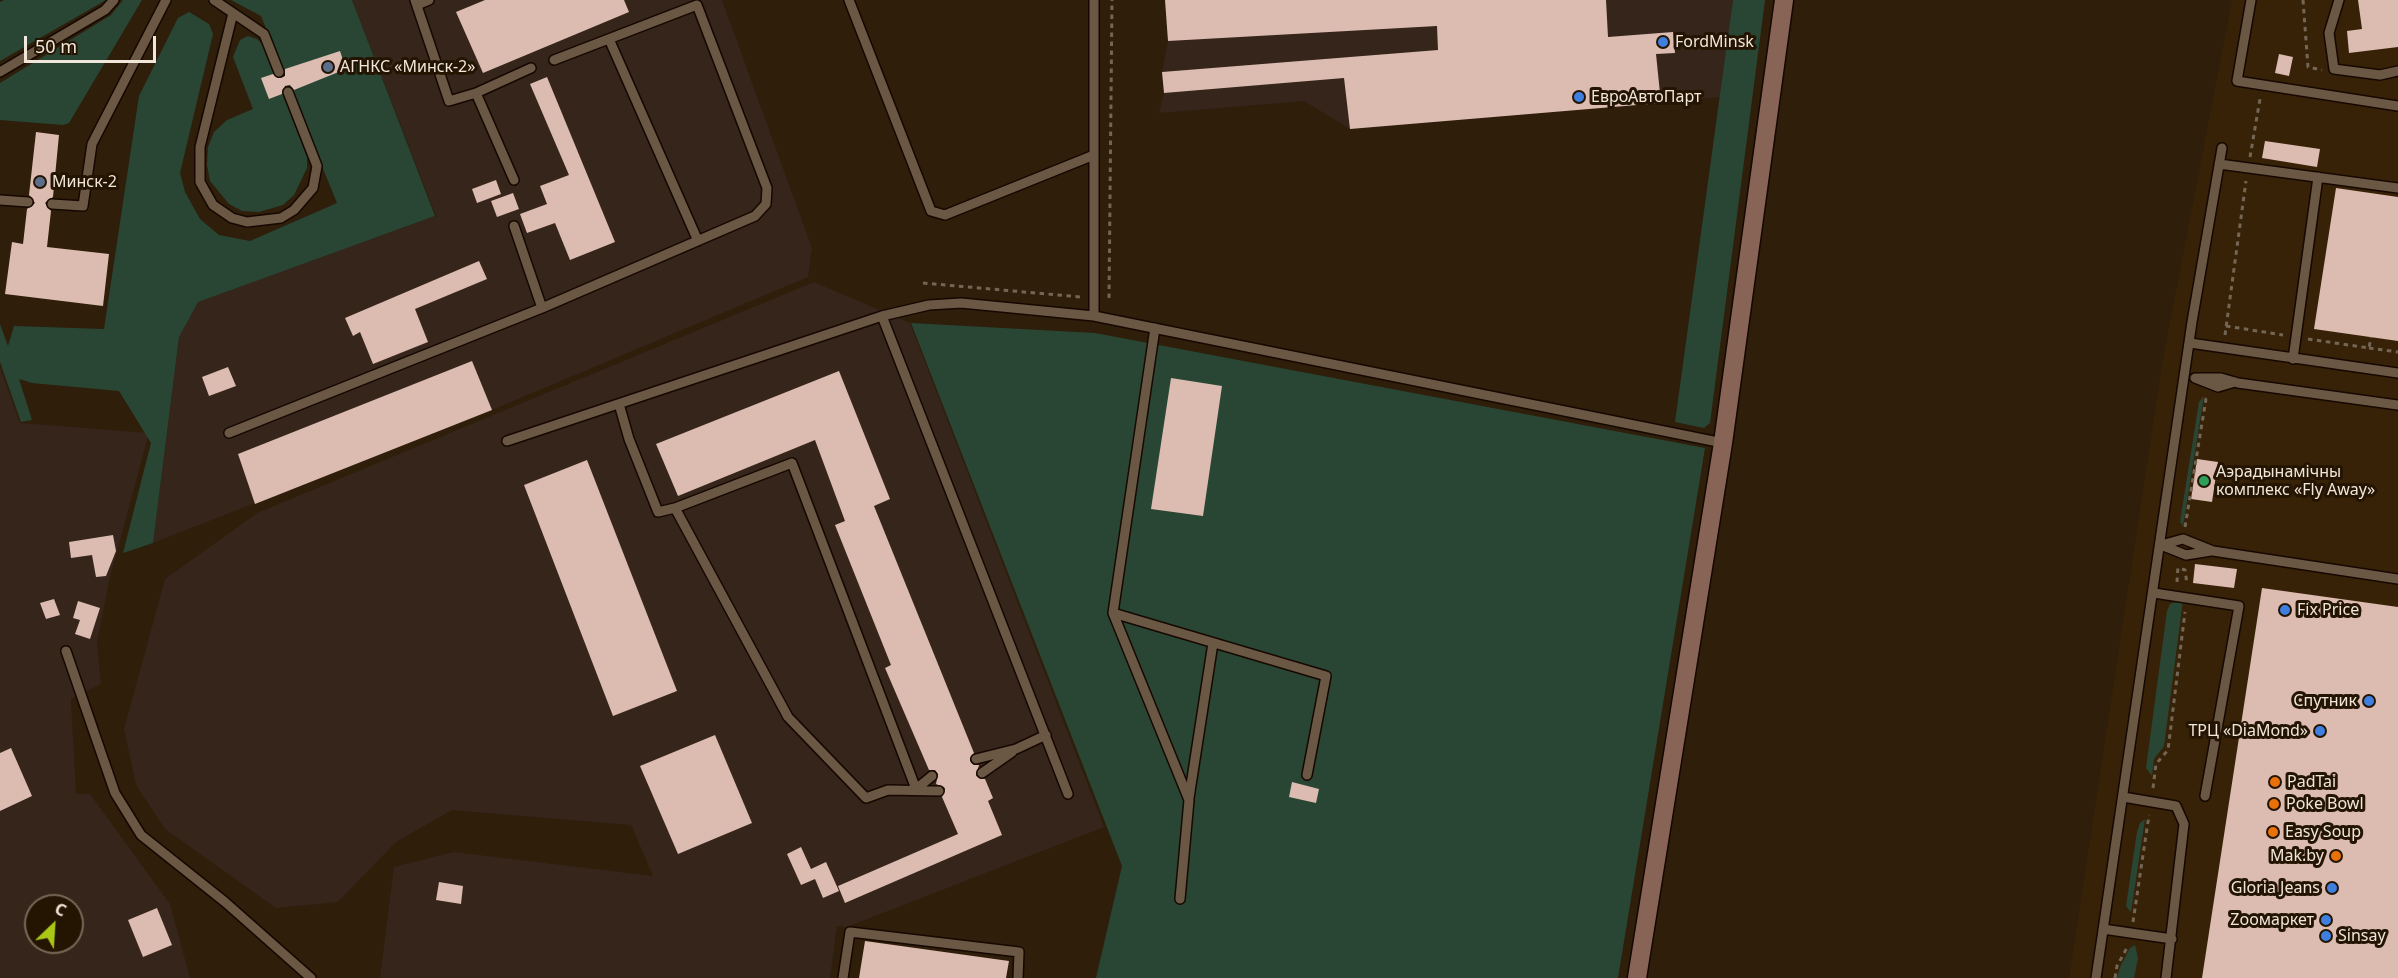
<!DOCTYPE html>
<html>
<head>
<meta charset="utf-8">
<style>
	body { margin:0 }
	#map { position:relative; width:2398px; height:978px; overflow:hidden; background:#2e1e0a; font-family:"Noto Sans",sans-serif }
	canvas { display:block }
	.north { position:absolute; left:24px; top:894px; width:60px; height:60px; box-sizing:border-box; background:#241503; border:2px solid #766959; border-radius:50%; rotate:25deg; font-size:16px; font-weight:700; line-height:24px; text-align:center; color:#f1e6da }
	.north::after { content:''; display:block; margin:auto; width:21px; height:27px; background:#aac718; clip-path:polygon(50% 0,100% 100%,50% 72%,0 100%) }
	.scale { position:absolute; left:24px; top:36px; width:132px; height:27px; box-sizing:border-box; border:3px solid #f1e6da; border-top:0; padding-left:8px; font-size:18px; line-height:21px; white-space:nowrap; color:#f1e6da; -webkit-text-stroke:4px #241503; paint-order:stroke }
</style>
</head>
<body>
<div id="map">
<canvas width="2398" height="978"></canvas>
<div class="north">С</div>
<div class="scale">50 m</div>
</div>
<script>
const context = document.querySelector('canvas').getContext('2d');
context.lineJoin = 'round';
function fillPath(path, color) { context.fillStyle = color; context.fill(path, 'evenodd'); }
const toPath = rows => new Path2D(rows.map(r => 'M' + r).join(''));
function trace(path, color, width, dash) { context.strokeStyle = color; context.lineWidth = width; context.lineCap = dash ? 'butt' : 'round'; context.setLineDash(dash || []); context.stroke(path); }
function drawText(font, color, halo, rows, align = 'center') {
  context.font = font + ' "Noto Sans",sans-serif'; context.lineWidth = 6; context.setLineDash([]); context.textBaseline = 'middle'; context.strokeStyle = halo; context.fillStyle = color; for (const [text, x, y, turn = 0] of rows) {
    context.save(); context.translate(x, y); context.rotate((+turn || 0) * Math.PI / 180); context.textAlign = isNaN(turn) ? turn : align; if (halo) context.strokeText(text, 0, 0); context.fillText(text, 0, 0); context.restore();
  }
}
fillPath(toPath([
	[2232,0,2398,0,2398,978,2069,978,2163,358]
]), '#372208');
fillPath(toPath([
	[352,0,722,0,812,248,808,277,492,410,153,543,179,337,198,301,436,216],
	[1165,0,1733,0,1721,97,1350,129,1304,101,1159,113,1164,93,1162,72,1168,41],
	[814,282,910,323,1104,827,847,927,837,926,830,978,380,978,394,867,454,852,653,876,631,825,452,810,396,842,338,902,276,908,165,829,136,785,124,729,165,579,257,513],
	[0,367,20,423,149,433,109,581,97,643,101,684,71,699,76,794,90,794,170,904,190,978,0,978],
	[36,906,72,906,72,942,36,942]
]), '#35251b');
fillPath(toPath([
	[4,0,106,0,0,61,0,2],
	[123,0,142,0,69,123,63,125,0,120,0,83,111,15],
	[231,0,352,0,435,216,198,302,179,337,153,543,123,553,151,443,119,391,32,383,19,379,32,420,21,422,0,362,0,324,8,346,14,326,104,329,139,96,178,18,189,12,209,24,213,34,180,173,185,192,200,219,219,235,250,241,337,203,261,16],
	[1733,0,1765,0,1710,423,1704,428,1675,422],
	[248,36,257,39,264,46,307,157,307,168,294,195,283,205,259,212,242,211,229,204,210,181,207,165,208,147,214,132,227,120,253,109,233,57,240,40],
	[911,323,1095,333,1705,448,1618,978,1096,978,1122,866],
	[2204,396,2183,526,2180,522,2199,402],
	[2183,600,2164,746,2154,759,2152,776,2146,768,2167,611,2170,604],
	[2145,819,2131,912,2126,906,2137,832,2140,823],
	[2135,945,2138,958,2134,978,2117,978,2120,967,2130,948]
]), '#294635');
fillPath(toPath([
	[485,0,624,0,629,12,483,73,456,12],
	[1165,0,1606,0,1608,37,1673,32,1675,53,1656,54,1661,103,1350,129,1344,78,1164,93,1162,72,1438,50,1437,26,1168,41],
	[2358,0,2398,0,2398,47,2349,53,2347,31,2362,29],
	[340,51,346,69,294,90,290,85,285,86,282,94,269,99,261,78,273,74,281,78,285,76,285,69],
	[2279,54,2293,57,2289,76,2275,73],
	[547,77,615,242,570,260,555,223,527,233,520,214,547,204,540,186,569,175,530,84],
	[36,132,59,135,53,197,45,203,51,211,47,247,109,254,103,306,5,294,12,242,23,244,27,209,35,203,29,195],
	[2265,141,2320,149,2317,167,2262,158],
	[496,180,501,194,477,203,472,189],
	[2336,188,2398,197,2398,341,2314,329],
	[513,193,519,209,497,217,491,201],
	[479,261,487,279,415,309,428,342,373,364,360,332,353,336,345,318],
	[472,361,492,410,255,504,238,454],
	[228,367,236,386,209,396,202,377],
	[839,371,890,499,874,506,974,753,970,761,974,765,979,765,976,776,985,779,993,798,988,801,1002,835,845,903,838,886,958,834,942,797,945,788,936,784,938,774,935,770,929,770,885,668,891,665,835,525,845,521,815,440,678,496,656,444],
	[1171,378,1222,386,1203,516,1151,509],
	[2197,459,2218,462,2212,502,2191,499],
	[587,460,677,691,613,716,524,485],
	[113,535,116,551,106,576,96,577,92,555,71,558,69,542],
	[2195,564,2237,569,2234,588,2193,583],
	[2262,588,2398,607,2398,978,2202,978],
	[54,599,60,615,46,619,40,603],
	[78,601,100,608,90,639,75,634,80,620,73,618],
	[715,735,752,823,678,854,640,766],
	[11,748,32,796,0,811,0,753],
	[1292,782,1319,789,1316,803,1289,797],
	[801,847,811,869,826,862,839,891,823,898,815,879,801,885,787,854],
	[439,882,463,886,461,904,436,900],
	[157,908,172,945,143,957,128,920],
	[865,941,1009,961,1006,978,859,978]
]), '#dcbbb1');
const lane = toPath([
	[214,0,264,34,279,72],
	[415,0,449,101,476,93,514,180],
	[849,0,931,211,945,215,1094,155],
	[2251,0,2237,81,2398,106],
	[2339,0,2329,33,2334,69,2380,75,2398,71],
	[417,5,429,0],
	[233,13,200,147,200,182,213,205,232,218,247,222,281,218,294,210,313,188,317,166,288,92],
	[609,39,698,241],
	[0,72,105,10,114,0],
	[476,93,531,68],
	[2219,164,2398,188],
	[0,200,28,202],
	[52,204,83,206,92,144,166,0],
	[542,308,755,216,766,204,767,188,697,5,554,60],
	[882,316,1068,794],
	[1094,316,1094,0],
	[1155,328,1113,613,1189,800,1180,899],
	[2190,343,2398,373],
	[2293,359,2318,177],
	[2195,378,2218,387,2235,382],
	[2198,378,2221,378,2238,383,2398,405],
	[619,404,629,439,658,512,675,508,788,717,866,798,888,790,939,791],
	[229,433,542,308,514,226],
	[507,441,882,316,929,305,961,303,1094,316,1723,443],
	[675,508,792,463,916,789],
	[2161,545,2183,539,2213,551,2398,579],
	[2161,545,2186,555,2211,551],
	[2154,593,2239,606,2205,796],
	[1113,613,1326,676,1307,775],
	[66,651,115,793,141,835,225,902,311,978],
	[976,759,1016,749,1046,735],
	[982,773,1012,752],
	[916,789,932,776],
	[2123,797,2176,806,2184,824,2166,978],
	[1189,798,1213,643],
	[2103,929,2172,939],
	[843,978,850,932,1019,952,1018,978],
	[2096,978,2192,322,2222,148]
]);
const secondary = toPath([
	[1637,978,1723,443,1784,0]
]);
trace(lane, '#160800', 12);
trace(secondary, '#160800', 21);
trace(toPath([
	[2303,0,2308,67,2322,70],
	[2250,157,2260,99],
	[923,283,1081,297],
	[1109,298,1112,0],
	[2226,326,2283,335],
	[2225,335,2246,181],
	[2308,339,2369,348,2371,337],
	[2369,348,2398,352],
	[2185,527,2206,399,2210,397],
	[2182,569,2185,570,2187,584],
	[2177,582,2178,566],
	[2153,788,2156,764,2168,750,2185,612],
	[2133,922,2149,815],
	[2115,978,2117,966,2128,946]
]), '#746655', 3, [4.5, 4.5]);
trace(lane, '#6b5844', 9);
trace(secondary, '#886457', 18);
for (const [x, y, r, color] of [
	[1663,42,6,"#3f7fe0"],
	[328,67,6,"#5c6f8a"],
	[1579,97,6,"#3f7fe0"],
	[40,182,6,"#5c6f8a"],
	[2204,481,6,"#2e9e5b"],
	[2285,610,6,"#3f7fe0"],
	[2369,701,6,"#3f7fe0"],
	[2320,731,6,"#3f7fe0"],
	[2275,782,6,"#e8710a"],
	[2274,804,6,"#e8710a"],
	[2273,832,6,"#e8710a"],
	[2336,856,6,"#e8710a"],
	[2332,888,6,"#3f7fe0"],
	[2326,920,6,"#3f7fe0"],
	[2326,936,6,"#3f7fe0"]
]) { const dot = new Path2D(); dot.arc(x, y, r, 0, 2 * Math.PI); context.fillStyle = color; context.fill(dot); trace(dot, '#241503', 2); }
drawText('16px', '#f1e6da', '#241503', [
	["FordMinsk",1675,42],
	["АГНКС «Минск-2»",340,67],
	["ЕвроАвтоПарт",1591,97],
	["Минск-2",52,182],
	["Аэрадынамічны",2216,472],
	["комплекс «Fly Away»",2216,490],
	["Fix Price",2297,610],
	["Спутник",2357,701,"right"],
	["ТРЦ «DiaMond»",2308,731,"right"],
	["PadTai",2287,782],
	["Poke Bowl",2286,804],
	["Easy Soup",2285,832],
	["Mak.by",2324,856,"right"],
	["Gloria Jeans",2320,888,"right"],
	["Zooмаркет",2314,920,"right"],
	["Sinsay",2338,936]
], 'left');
</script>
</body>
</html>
